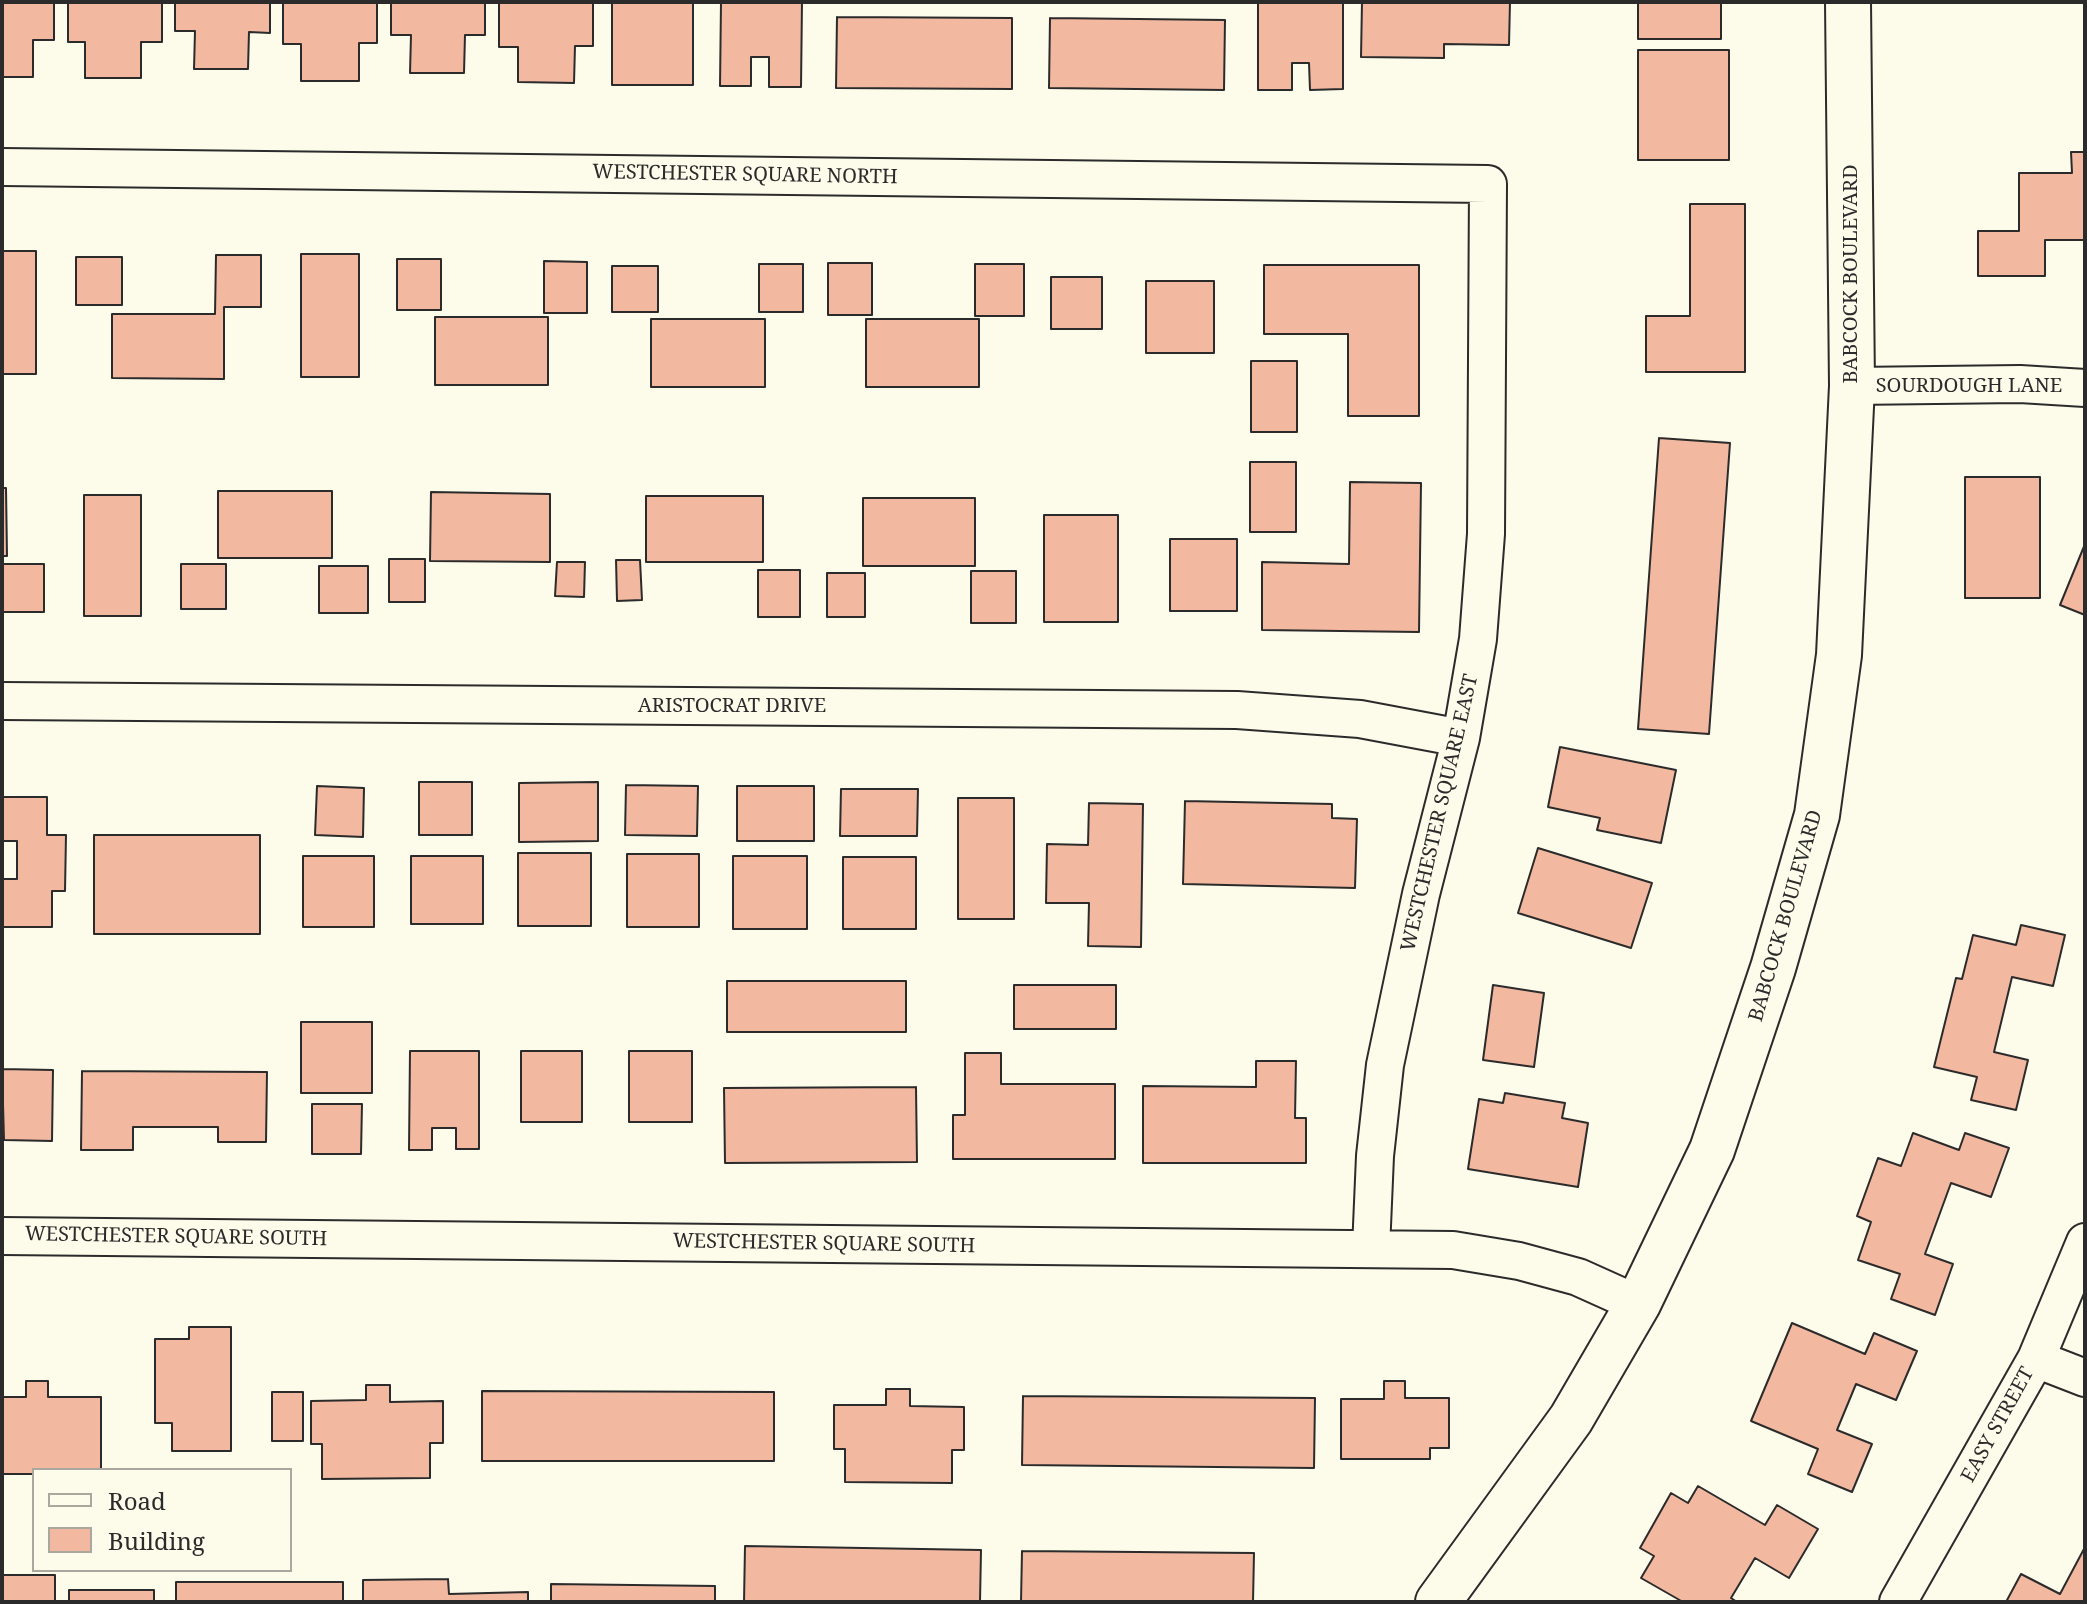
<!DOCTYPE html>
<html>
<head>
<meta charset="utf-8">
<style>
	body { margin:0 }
	#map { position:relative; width:2087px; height:1604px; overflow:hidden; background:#fdfbea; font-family:"Noto Serif",serif }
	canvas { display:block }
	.frame { position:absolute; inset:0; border:4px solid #2b2b2b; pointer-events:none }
	.legend { position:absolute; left:32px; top:1468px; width:260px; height:104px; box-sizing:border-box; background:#fdfbea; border:2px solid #a9a89e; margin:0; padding:10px 14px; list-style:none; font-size:24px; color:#2b2b2b }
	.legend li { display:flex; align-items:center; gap:16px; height:40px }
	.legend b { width:40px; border:2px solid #a9a89e }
</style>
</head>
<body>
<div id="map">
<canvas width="2087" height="1604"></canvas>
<div class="frame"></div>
<ul class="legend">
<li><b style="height:10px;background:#fdfbea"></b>Road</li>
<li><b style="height:22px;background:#f2b8a0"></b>Building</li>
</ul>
</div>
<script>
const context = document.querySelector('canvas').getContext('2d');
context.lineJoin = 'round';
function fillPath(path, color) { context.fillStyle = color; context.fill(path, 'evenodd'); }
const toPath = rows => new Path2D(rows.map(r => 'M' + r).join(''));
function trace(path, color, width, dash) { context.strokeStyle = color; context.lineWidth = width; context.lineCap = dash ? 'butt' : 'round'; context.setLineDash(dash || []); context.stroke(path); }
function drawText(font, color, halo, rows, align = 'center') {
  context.font = font + ' "Noto Serif",serif'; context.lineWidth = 6; context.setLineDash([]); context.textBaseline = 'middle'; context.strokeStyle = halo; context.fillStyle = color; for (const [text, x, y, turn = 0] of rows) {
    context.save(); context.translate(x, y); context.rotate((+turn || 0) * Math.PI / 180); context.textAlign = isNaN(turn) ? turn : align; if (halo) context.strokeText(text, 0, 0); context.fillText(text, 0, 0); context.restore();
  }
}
const building = toPath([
	[2,2,54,2,54,40,33,40,33,77,2,77,2,2],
	[68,2,162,2,162,42,141,42,141,78,85,78,85,42,68,42,68,2],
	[175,2,270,2,270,33,249,32,248,69,194,69,195,31,175,31,175,2],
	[283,2,377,2,377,43,359,43,359,81,301,81,301,44,283,44,283,2],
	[391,2,485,2,485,35,465,35,464,73,410,73,411,35,391,35,391,2],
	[499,2,593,2,593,46,575,46,574,83,518,82,518,47,499,47,499,2],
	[612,2,693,2,693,85,612,85,612,2],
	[721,2,802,2,801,87,769,87,769,57,751,57,751,86,720,86,721,2],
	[1258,2,1343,2,1343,89,1310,90,1309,63,1292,63,1292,90,1258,90,1258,2],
	[1362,2,1510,2,1509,45,1444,44,1444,58,1361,57,1362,2],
	[1638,2,1721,2,1721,39,1638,39,1638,2],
	[837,17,1012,18,1012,89,836,88,837,17],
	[1050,18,1225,20,1224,90,1049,88,1050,18],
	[1638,50,1729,50,1729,160,1638,160,1638,50],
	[2071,152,2085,152,2085,240,2045,240,2045,276,1978,276,1978,231,2019,231,2019,173,2072,173,2071,152],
	[1690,204,1745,204,1745,372,1646,372,1646,316,1690,316,1690,204],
	[2,251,36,251,36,374,2,374,2,251],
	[301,254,359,254,359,377,301,377,301,254],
	[216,255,261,255,261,307,224,307,224,379,112,378,112,314,215,314,216,255],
	[76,257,122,257,122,305,76,305,76,257],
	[397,259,441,259,441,310,397,310,397,259],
	[544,261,587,262,587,313,544,313,544,261],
	[828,263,872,263,872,315,828,315,828,263],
	[759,264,803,264,803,312,759,312,759,264],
	[975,264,1024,264,1024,316,975,316,975,264],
	[1264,265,1419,265,1419,416,1348,416,1348,334,1264,334,1264,265],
	[612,266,658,266,658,312,612,312,612,266],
	[1051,277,1102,277,1102,329,1051,329,1051,277],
	[1146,281,1214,281,1214,353,1146,353,1146,281],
	[435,317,548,317,548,385,435,385,435,317],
	[651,319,765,319,765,387,651,387,651,319],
	[866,319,979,319,979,387,866,387,866,319],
	[1251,361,1297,361,1297,432,1251,432,1251,361],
	[1659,438,1730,443,1709,734,1638,729,1659,438],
	[1250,462,1296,462,1296,532,1250,532,1250,462],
	[1965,477,2040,477,2040,598,1965,598,1965,477],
	[1350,482,1421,483,1419,632,1262,630,1262,562,1349,564,1350,482],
	[2,488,6,488,7,556,2,556,2,488],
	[218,491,332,491,332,558,218,558,218,491],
	[431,492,550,494,550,562,430,561,431,492],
	[84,495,141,495,141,616,84,616,84,495],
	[646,496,763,496,763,562,646,562,646,496],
	[863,498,975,498,975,566,863,566,863,498],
	[1044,515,1118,515,1118,622,1044,622,1044,515],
	[1170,539,1237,539,1237,611,1170,611,1170,539],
	[2085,544,2085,615,2060,605,2085,544],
	[389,559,425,559,425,602,389,602,389,559],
	[616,560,640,560,642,600,617,601,616,560],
	[557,562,585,562,584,597,555,596,557,562],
	[3,564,44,564,44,612,3,612,3,564],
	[181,564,226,564,226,609,181,609,181,564],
	[319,566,368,566,368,613,319,613,319,566],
	[758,570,800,570,800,617,758,617,758,570],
	[971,571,1016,571,1016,623,971,623,971,571],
	[827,573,865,573,865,617,827,617,827,573],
	[1560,747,1676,770,1661,843,1597,830,1600,818,1548,807,1560,747],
	[419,782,472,782,472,835,419,835,419,782],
	[598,782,598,841,519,842,519,783,598,782],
	[626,785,698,786,697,836,625,835,626,785],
	[317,786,364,788,363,837,315,835,317,786],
	[737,786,814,786,814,841,737,841,737,786],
	[841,789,918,789,917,836,840,836,841,789],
	[2,797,47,797,47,835,66,835,65,891,52,891,52,927,2,927,2,879,17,879,17,841,2,841,2,797],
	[958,798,1014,798,1014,919,958,919,958,798],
	[1185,801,1332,804,1332,818,1357,819,1355,888,1183,884,1185,801],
	[1089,803,1143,804,1141,947,1088,946,1089,903,1046,903,1047,844,1088,845,1089,803],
	[94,835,260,835,260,934,94,934,94,835],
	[1538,848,1652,883,1631,948,1518,913,1538,848],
	[518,853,591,853,591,926,518,926,518,853],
	[627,854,699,854,699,927,627,927,627,854],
	[303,856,374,856,374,927,303,927,303,856],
	[411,856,483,856,483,924,411,924,411,856],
	[733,856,807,856,807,929,733,929,733,856],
	[843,857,916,857,916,929,843,929,843,857],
	[2021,925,2065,935,2053,986,2012,977,1994,1052,2028,1060,2016,1110,1971,1100,1977,1077,1934,1067,1956,978,1962,979,1973,935,2016,945,2021,925],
	[727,981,906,981,906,1032,727,1032,727,981],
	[1014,985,1116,985,1116,1029,1014,1029,1014,985],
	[1493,985,1544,993,1534,1067,1483,1060,1493,985],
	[301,1022,372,1022,372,1093,301,1093,301,1022],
	[410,1051,479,1051,479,1149,456,1149,456,1128,432,1128,432,1150,409,1150,410,1051],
	[521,1051,582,1051,582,1122,521,1122,521,1051],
	[629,1051,692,1051,692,1122,629,1122,629,1051],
	[965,1053,1001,1053,1001,1084,1115,1084,1115,1159,953,1159,953,1115,965,1115,965,1053],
	[1256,1061,1296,1061,1295,1118,1306,1118,1306,1163,1143,1163,1143,1086,1256,1087,1256,1061],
	[2,1069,53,1070,52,1141,4,1140,2,1069],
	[82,1071,267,1072,266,1142,218,1142,218,1127,133,1127,133,1150,81,1150,82,1071],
	[916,1087,917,1162,725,1163,724,1088,916,1087],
	[1505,1093,1565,1103,1562,1118,1588,1123,1578,1187,1468,1169,1479,1099,1503,1103,1505,1093],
	[312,1104,362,1104,361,1154,312,1154,312,1104],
	[1913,1133,1959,1150,1965,1133,2009,1148,1991,1197,1951,1183,1925,1254,1953,1264,1935,1315,1891,1299,1900,1274,1858,1260,1871,1222,1857,1216,1878,1158,1901,1166,1913,1133],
	[1792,1323,1865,1354,1874,1333,1917,1351,1896,1400,1856,1384,1837,1430,1872,1444,1852,1492,1808,1474,1818,1449,1751,1421,1792,1323],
	[189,1327,231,1327,231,1451,172,1451,172,1423,155,1423,155,1339,189,1339,189,1327],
	[26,1381,48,1381,48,1397,101,1397,101,1470,34,1470,34,1474,2,1474,2,1397,26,1397,26,1381],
	[1384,1381,1405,1381,1405,1398,1449,1398,1449,1448,1430,1448,1430,1459,1341,1459,1341,1399,1384,1399,1384,1381],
	[366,1385,390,1385,390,1402,443,1401,443,1443,430,1443,430,1478,322,1479,322,1444,311,1444,311,1401,366,1400,366,1385],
	[886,1389,910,1389,910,1406,964,1407,964,1450,952,1450,952,1483,845,1482,845,1449,834,1449,834,1405,886,1405,886,1389],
	[482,1391,774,1392,774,1461,482,1461,482,1391],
	[272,1392,303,1392,303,1441,272,1441,272,1392],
	[1023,1396,1315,1398,1314,1468,1022,1465,1023,1396],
	[1698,1486,1765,1525,1777,1505,1818,1529,1789,1578,1755,1558,1731,1598,1737,1602,1683,1602,1641,1578,1654,1556,1640,1548,1671,1493,1688,1503,1698,1486],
	[745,1546,981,1550,980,1602,744,1602,745,1546],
	[2085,1547,2085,1602,2006,1602,2021,1574,2060,1594,2085,1547],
	[1022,1551,1254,1553,1253,1602,1021,1602,1022,1551],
	[2,1575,55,1575,55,1602,2,1602,2,1575],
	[448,1579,449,1594,528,1592,528,1602,363,1602,363,1580,448,1579],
	[176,1582,343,1582,343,1602,176,1602,176,1582],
	[551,1584,715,1586,715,1602,551,1602,551,1584],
	[69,1590,154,1590,154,1602,69,1602,69,1590]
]);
fillPath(building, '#f2b8a0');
trace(building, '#2b2b2b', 2);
const minor = toPath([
	[2,167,1488,184,1486,534,1478,639,1461,738,1421,894,1385,1065,1375,1156,1371,1249],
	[1852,386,2020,384,2085,388],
	[2,701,1237,710,1360,719,1461,738],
	[2,1236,1453,1250,1519,1261,1578,1277,1638,1304],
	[2036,1359,2085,1378],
	[1898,1602,2036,1359,2085,1242]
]);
const tertiary = toPath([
	[1438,1602,1571,1419,1638,1304,1712,1150,1773,968,1817,815,1839,655,1852,386,1848,2]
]);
trace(minor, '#2b2b2b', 40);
trace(tertiary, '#2b2b2b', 48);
trace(minor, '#fdfbea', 36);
trace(tertiary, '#fdfbea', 44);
drawText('20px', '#2b2b2b', '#fdfbea', [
	["WESTCHESTER SQUARE NORTH",745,175,1],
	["BABCOCK BOULEVARD",1851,274,-90],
	["SOURDOUGH LANE",1969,386],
	["ARISTOCRAT DRIVE",732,706],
	["WESTCHESTER SQUARE EAST",1440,813,-77],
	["BABCOCK BOULEVARD",1786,916,-74],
	["WESTCHESTER SQUARE SOUTH",176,1237,1],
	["WESTCHESTER SQUARE SOUTH",824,1244,1],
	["EASY STREET",1998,1425,-61]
]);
</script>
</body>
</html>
